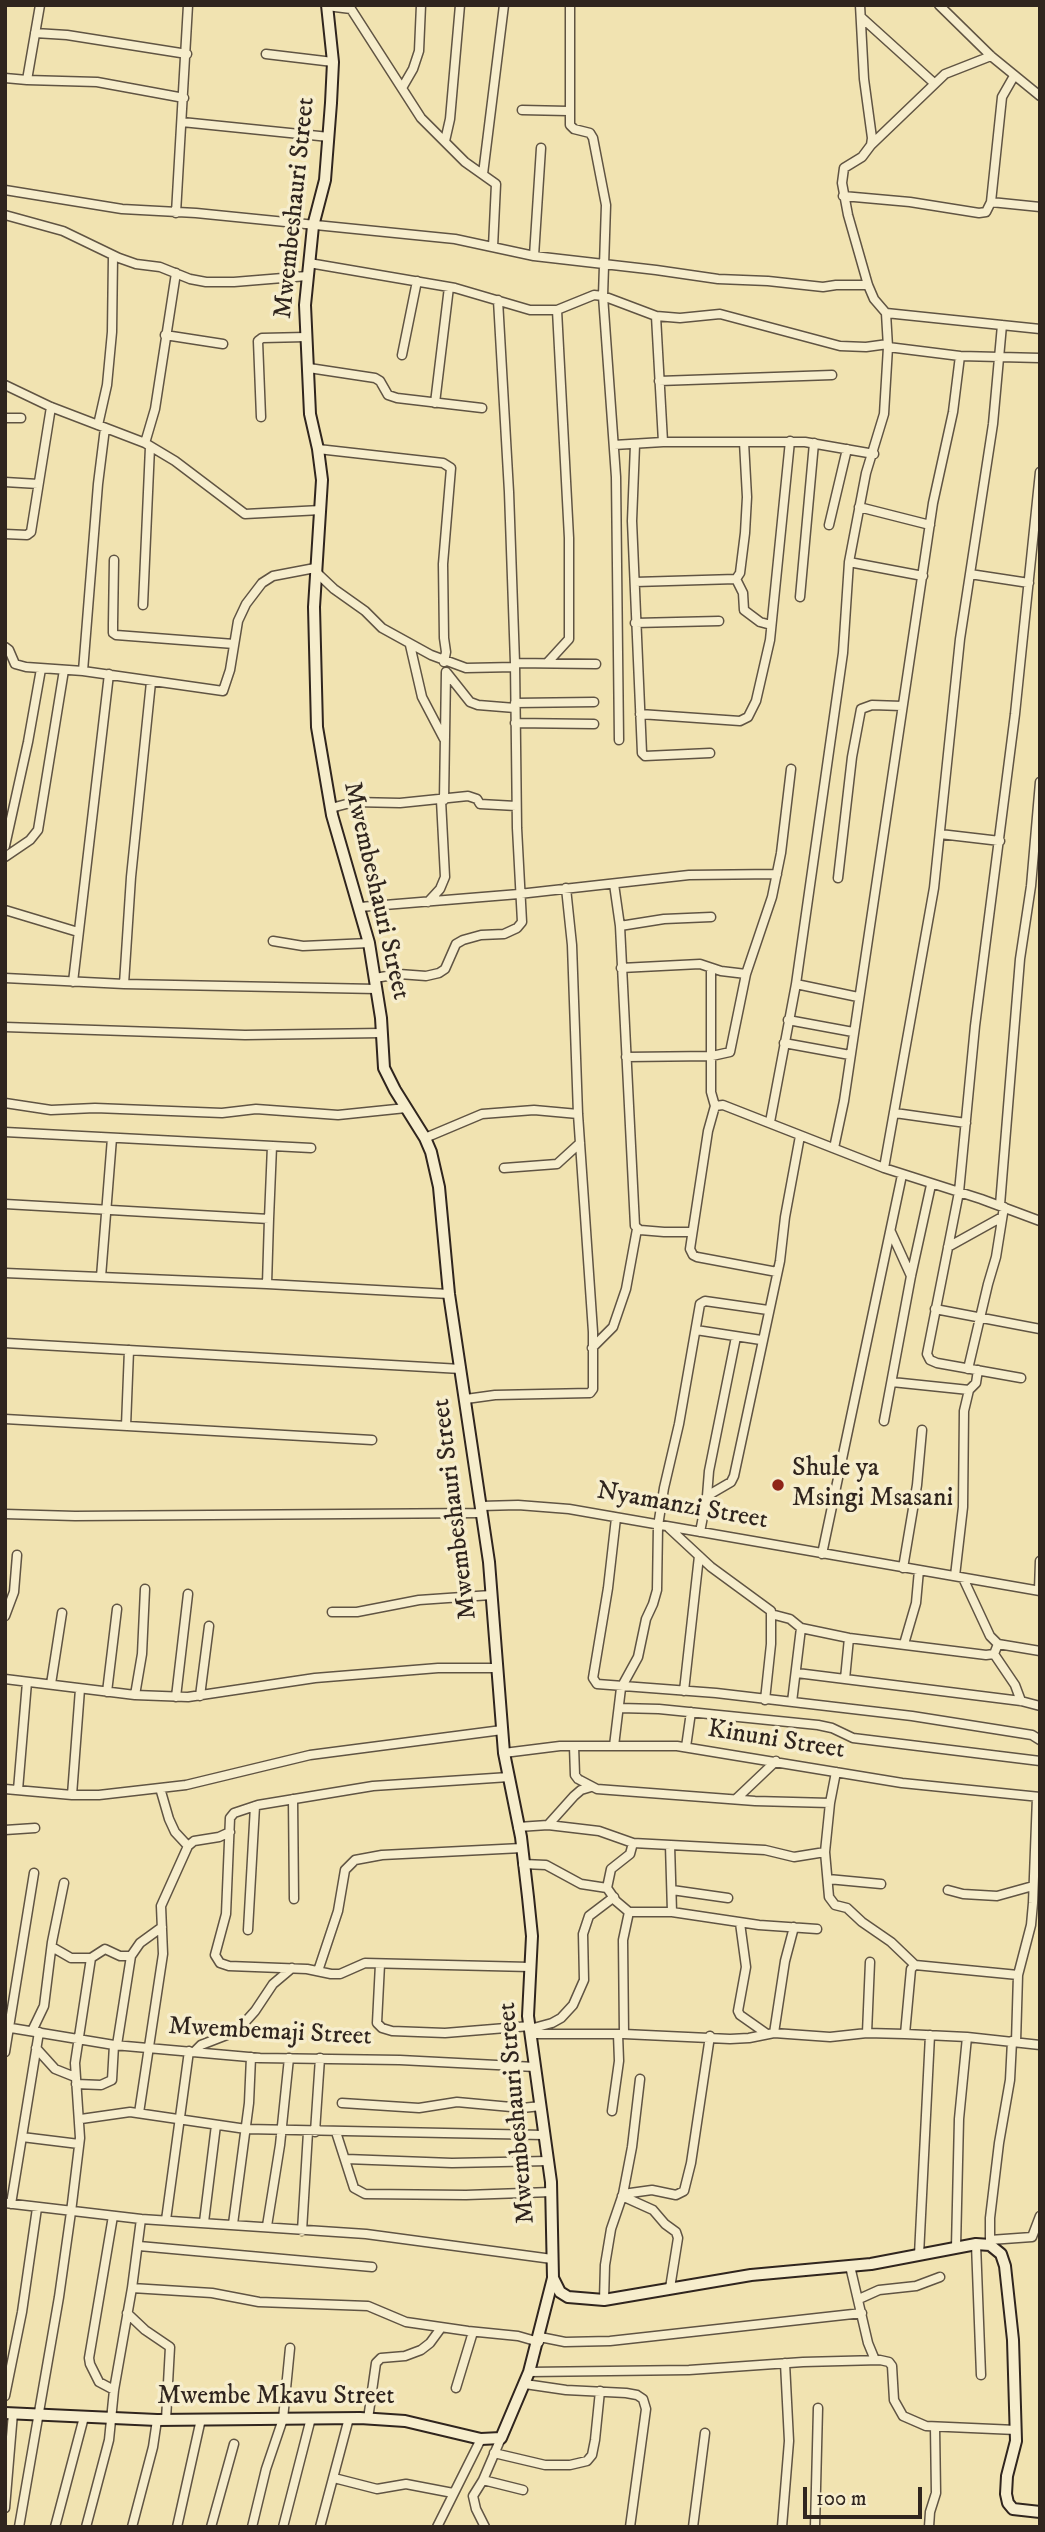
<!DOCTYPE html>
<html>
<head>
<meta charset="utf-8">
<style>
	body { margin:0 }
	#map { position:relative; width:1045px; height:2532px; overflow:hidden; background:#f1e3b1; font-family:"IM FELL DW Pica",serif }
	canvas { display:block }
	.frame { position:absolute; inset:0; border:7px solid #30251e; pointer-events:none }
	.scale { position:absolute; left:803px; top:2487px; width:119px; height:32px; box-sizing:border-box; border:4px solid #30251e; border-top:0; padding-left:9px; font-size:21px; line-height:24px; white-space:nowrap; color:#30251e; -webkit-text-stroke:5px #f6edcc; paint-order:stroke }
</style>
</head>
<body>
<div id="map">
<canvas width="1045" height="2532"></canvas>
<div class="frame"></div>
<div class="scale">100 m</div>
</div>
<script>
const context = document.querySelector('canvas').getContext('2d');
context.lineJoin = 'round';
const toPath = rows => new Path2D(rows.map(r => 'M' + r).join(''));
function trace(path, color, width, dash) { context.strokeStyle = color; context.lineWidth = width; context.lineCap = dash ? 'butt' : 'round'; context.setLineDash(dash || []); context.stroke(path); }
function drawText(font, color, halo, rows, align = 'center') {
  context.font = font + ' "IM FELL DW Pica",serif'; context.lineWidth = 7; context.setLineDash([]); context.textBaseline = 'middle'; context.strokeStyle = halo; context.fillStyle = color; for (const [text, x, y, turn = 0] of rows) {
    context.save(); context.translate(x, y); context.rotate((+turn || 0) * Math.PI / 180); context.textAlign = isNaN(turn) ? turn : align; if (halo) context.strokeText(text, 0, 0); context.fillText(text, 0, 0); context.restore();
  }
}
const street = toPath([
	[570,5,570,125,574,129,590,133,593,138,606,205,603,296,616,477,619,740],
	[860,5,864,79,872,138,871,145,862,157,844,168,842,183,848,215,868,285,874,299,886,313,1040,329],
	[939,5,991,56,1040,96],
	[327,6,351,9,421,118,465,162,496,184,493,247],
	[861,17,934,83],
	[35,33,67,35,187,54],
	[266,54,333,62],
	[5,78,27,80,97,82,184,98],
	[27,80,40,5],
	[402,88,413,69,419,51,421,5],
	[522,110,568,111],
	[182,122,329,137],
	[445,141,450,119,460,5],
	[871,145,945,74,991,56],
	[483,174,504,5],
	[5,190,122,209,196,213,455,239,534,256,656,270,718,279,768,281,823,287,836,285,868,285],
	[843,196,910,202,979,213,986,212,991,202,1002,97,1014,76],
	[991,202,1040,207],
	[176,213,188,5],
	[5,215,63,231,119,258,136,264,160,267,190,279,206,282,234,282,307,276],
	[534,256,541,148],
	[309,263,455,288,530,310,557,310,594,295,603,296,656,316,680,318,720,314,840,346,866,347,888,344],
	[656,316,663,442],
	[165,335,223,344],
	[888,347,960,356,1040,358],
	[402,355,417,281],
	[309,368,375,378,380,381,388,395,397,398,482,408],
	[659,381,832,375],
	[5,385,51,407,145,443,175,461,245,514,321,510],
	[435,403,449,287],
	[261,417,258,341,262,338,306,337],
	[5,418,21,418],
	[98,425,107,385,112,332,113,256],
	[145,443,155,409,176,273],
	[614,445,663,442,805,442,874,454],
	[635,445,632,521,642,753,645,756,710,753],
	[318,449,443,463,451,468,443,564,444,638,446,652,444,662],
	[5,482,38,484],
	[859,507,930,525],
	[829,525,847,449],
	[5,534,27,535,31,532,51,407],
	[114,560,113,624,113,633,116,635,234,644],
	[849,562,923,576],
	[315,571,334,589,365,611,382,628,431,655,466,668,515,667],
	[970,574,1029,583],
	[736,579,743,593,744,610,760,622,771,625],
	[635,582,736,579,740,573,745,533,747,497,744,442],
	[800,597,814,443],
	[143,605,150,447],
	[635,623,719,621],
	[410,645,422,697,444,739],
	[5,647,9,650,15,664,26,667,83,671,223,691,230,670,238,621,246,604,262,583,273,576,315,568],
	[548,662,569,639,569,538,557,310],
	[515,663,596,664],
	[83,671,98,484,105,428],
	[447,673,470,702,478,705,515,708],
	[515,703,594,702],
	[640,714,740,721,748,717,756,701,770,640,790,441],
	[515,723,594,724],
	[444,800,446,672],
	[331,808,354,802,400,803,468,796,477,799,480,804,516,806],
	[940,834,1000,841],
	[5,846,28,742,41,669],
	[5,857,30,840,38,830,64,670],
	[838,878,852,757,861,709,872,705,902,706],
	[614,884,620,926,635,1226,640,1230,664,1232,692,1232],
	[428,902,440,889,445,877,441,800],
	[360,907,519,894,689,875,777,874],
	[5,910,78,932],
	[620,926,664,919,711,917],
	[273,941,303,946,369,943],
	[621,968,700,964,721,971,746,974],
	[711,968,711,1092,715,1106,708,1131,690,1249,693,1255,697,1257,777,1272],
	[5,978,124,984,377,989],
	[375,978,399,974,426,976,439,973,445,969,456,944,463,940,481,935,504,934,517,928,522,922,517,828,515,663,509,492,498,300],
	[73,982,109,674],
	[124,984,131,877,151,682],
	[796,984,858,997],
	[788,1020,853,1032],
	[5,1027,245,1035,382,1033],
	[784,1043,850,1055],
	[626,1057,712,1056,730,1052,746,974,772,897,781,853,791,769],
	[5,1103,51,1110,95,1108,222,1113,256,1109,338,1115,406,1108],
	[715,1106,723,1105,884,1168,981,1199,1040,1221],
	[895,1113,966,1123],
	[770,1122,796,984,843,653,849,562,866,473,884,414,888,347,886,313],
	[5,1132,311,1148],
	[425,1138,482,1114,534,1110,578,1114],
	[834,1148,844,1101,933,503,953,412,960,356],
	[504,1168,557,1164,580,1143],
	[884,1168,934,888,960,639,993,424,1002,325],
	[5,1204,269,1219,267,1284,5,1273],
	[1000,1205,1020,959,1031,886,1040,782],
	[269,1219,272,1146],
	[891,1232,911,1276],
	[948,1247,1002,1217],
	[101,1277,112,1138],
	[267,1284,449,1294],
	[935,1309,1040,1329],
	[696,1330,761,1340],
	[5,1343,461,1369],
	[592,1348,613,1327,626,1289,637,1229],
	[968,1369,988,1284,996,1257,1004,1207],
	[1021,1378,937,1363,930,1360,927,1354,959,1192,975,1026,1015,714,1040,472],
	[892,1382,969,1390,976,1383,978,1370],
	[466,1399,495,1395,590,1393,593,1389,593,1332,578,1114,572,945,566,888],
	[5,1419,372,1440],
	[884,1421,911,1276,931,1185],
	[126,1426,129,1350],
	[707,1496,731,1482,734,1476,780,1261,785,1217,800,1136],
	[481,1506,518,1505,569,1509,1040,1591],
	[5,1514,75,1516,482,1513],
	[616,1518,608,1588,593,1678,597,1684,716,1693,912,1716,1032,1735,1040,1740],
	[669,1528,711,1567,771,1611,771,1644,765,1700],
	[700,1532,707,1496,709,1471,736,1337],
	[822,1554,902,1175],
	[903,1568,917,1485,922,1430],
	[955,1576,963,1507,964,1411,969,1390],
	[963,1578,990,1636,998,1644,1040,1651],
	[1039,1590,1040,1561],
	[332,1612,357,1612,419,1600,491,1595],
	[771,1614,790,1619,801,1628,849,1638,986,1655,994,1654,998,1644],
	[5,1616,14,1592,17,1555],
	[904,1644,916,1603,919,1570],
	[994,1654,1015,1685,1021,1701],
	[797,1673,1021,1701,1040,1706],
	[5,1679,135,1695,188,1697,315,1678,438,1668,497,1668],
	[845,1679,849,1638],
	[51,1684,62,1613],
	[684,1691,699,1556],
	[107,1692,117,1609],
	[135,1695,142,1654,145,1589],
	[200,1696,209,1626],
	[176,1697,188,1594],
	[792,1702,801,1628],
	[619,1708,659,1709,818,1725,832,1728,853,1738,1040,1761],
	[574,1746,575,1775,578,1779,597,1789,755,1801,830,1803],
	[614,1746,621,1688,638,1657,646,1619,653,1604,657,1590,658,1526,664,1488,679,1424,700,1304,705,1301,768,1310],
	[686,1747,691,1712],
	[504,1753,560,1746,677,1746,902,1783,1040,1797],
	[836,1772,830,1803,825,1852,829,1897,835,1905,847,1908,862,1922,891,1942,915,1965],
	[509,1777,373,1786,258,1805,234,1813,230,1818,226,1914,215,1955,220,1963,229,1966,307,1969,331,1974,340,1974,365,1963,530,1967],
	[160,1788,169,1819,175,1832,188,1846],
	[5,1789,72,1795,99,1795,160,1788,186,1785,310,1755,502,1730],
	[18,1790,27,1682],
	[72,1795,80,1689],
	[293,1799,294,1899],
	[736,1799,776,1761],
	[548,1825,574,1796,581,1790,591,1787],
	[518,1827,548,1825,599,1831,633,1843,765,1850,794,1857,825,1852],
	[5,1830,35,1828],
	[670,1845,672,1912],
	[523,1864,546,1865,581,1884,607,1888,616,1901,629,1912],
	[828,1879,881,1884],
	[607,1888,611,1869,630,1854,633,1843],
	[672,1890,728,1898],
	[948,1890,963,1894,997,1896,1033,1886],
	[740,1923,746,1967,738,2011,740,2015,767,2034],
	[248,1930,255,1806],
	[52,1947,71,1958,91,1958,105,1949,120,1956,131,1956],
	[380,1964,377,2023,382,2028,392,2031,445,2033,530,2026],
	[318,1971,338,1911,345,1870,355,1860,382,1855,522,1848],
	[5,2027,114,2045,260,2058,400,2060,535,2067],
	[530,2029,552,2023,561,2018,573,2005,584,1980,583,1934,589,1916,614,1897],
	[32,2031,44,2006,52,1942,64,1883],
	[774,2033,785,1961,794,1927],
	[867,2033,870,1962],
	[531,2034,624,2034,730,2039,749,2038,774,2033,830,2037,867,2033,905,2034,967,2037,1040,2045],
	[624,2034,623,1940,629,1912,672,1912,759,1925,817,1929],
	[905,2034,911,1969,915,1965,1018,1975],
	[1016,2042,1018,1975,1031,1925,1033,1903,1037,1797],
	[117,2045,131,1956,140,1943,162,1927],
	[36,2048,55,2069,75,2077],
	[195,2051,201,2045,237,2031,255,2011,273,1984,292,1968],
	[5,2052,34,1873],
	[76,2084,101,2085,112,2080,114,2045],
	[342,2103,419,2108,457,2102,522,2108,541,2106],
	[612,2111,619,2061,618,2034],
	[139,2113,163,1954,161,1906,188,1846,194,1841,219,1837,230,1832],
	[81,2119,130,2112,246,2129,544,2135],
	[315,2132,320,2058],
	[336,2132,354,2188,365,2194,466,2195,551,2192],
	[22,2137,79,2144],
	[346,2159,452,2163,548,2161],
	[623,2194,652,2190,676,2195,684,2191,691,2163,710,2036],
	[622,2196,653,2210,665,2224,676,2232,678,2238,670,2288],
	[5,2203,141,2219,366,2234,552,2259],
	[11,2204,39,2032],
	[113,2216,89,2358,90,2364,99,2382,114,2390],
	[166,2220,189,2051],
	[204,2222,216,2125],
	[233,2224,249,2103,251,2057],
	[267,2226,280,2145,289,2058],
	[302,2231,308,2132],
	[990,2240,1032,2237,1040,2216],
	[976,2244,981,2375],
	[990,2245,990,2218,999,2143,1010,2080,1012,2041],
	[139,2246,372,2267],
	[956,2247,959,2119,967,2037],
	[919,2255,930,2035],
	[850,2266,868,2343,875,2360],
	[132,2288,212,2293,259,2302,368,2306,406,2322,468,2331,518,2336,539,2342],
	[859,2299,879,2290,916,2286,940,2277],
	[604,2300,605,2265,611,2229,623,2194,632,2147,640,2079],
	[127,2313,145,2330,170,2347,166,2420],
	[540,2337,565,2342,610,2341,862,2313],
	[529,2372,689,2370,803,2362,880,2360,889,2362,892,2366,894,2400,903,2416,926,2426,1016,2430],
	[525,2384,566,2390,626,2393,637,2395,643,2399,646,2409,630,2527],
	[456,2388,473,2332],
	[5,2396,22,2312,37,2208],
	[368,2419,376,2363,381,2358,405,2356,421,2350,430,2343,441,2328],
	[494,2453,545,2465,570,2465,587,2461,592,2455,595,2440,600,2391],
	[334,2478,377,2489,406,2484,453,2493],
	[483,2480,523,2490],
	[5,2508,13,2413],
	[19,2527,59,2297,71,2212,80,2138,75,2063,91,1958],
	[55,2527,84,2417],
	[86,2527,109,2440,114,2390,132,2288,141,2219],
	[132,2527,153,2447,157,2420],
	[177,2527,201,2419],
	[211,2527,234,2444],
	[252,2527,266,2469,283,2419,290,2348],
	[283,2527,311,2418],
	[320,2527,349,2418],
	[437,2527,481,2439],
	[485,2527,476,2509,473,2496,483,2480,501,2438],
	[693,2527,705,2433],
	[782,2527,789,2441,785,2363],
	[815,2527,818,2408],
	[929,2527,930,2512,936,2493,935,2427]
]);
const secondary = toPath([
	[327,5,333,62,331,103,325,180,313,226,305,305,310,414,318,449,322,480,314,607,317,727,332,815,369,943,381,1018,384,1068,395,1090,425,1138,431,1152,439,1187,449,1294,489,1562,504,1753,521,1837,528,1897,532,1936,528,2016,551,2182,553,2278,560,2292,568,2297,604,2300,751,2275,871,2264,976,2244,990,2245,1001,2254,1005,2266,1013,2340,1016,2441,1007,2476,1006,2494,1008,2503,1013,2509,1040,2512],
	[5,2413,157,2420,360,2418,405,2421,481,2439,501,2438,529,2372,553,2278]
]);
trace(street, '#605443', 11);
trace(secondary, '#30251e', 14);
trace(street, '#f6edcc', 8);
trace(secondary, '#f6edcc', 10);
for (const [x, y, r, color] of [
	[778,1485,7,"#8f2418"]
]) { const dot = new Path2D(); dot.arc(x, y, r, 0, 2 * Math.PI); context.fillStyle = color; context.fill(dot); trace(dot, '#f6edcc', 2.5); }
drawText('26px', '#30251e', '#f6edcc', [
	["Mwembeshauri Street",296,208,-84],
	["Mwembeshauri Street",375,891,77],
	["Nyamanzi Street",682,1507,10],
	["Mwembeshauri Street",456,1509,-97],
	["Kinuni Street",776,1741,9],
	["Mwembemaji Street",270,2033,3],
	["Mwembeshauri Street",518,2113,-95],
	["Mwembe Mkavu Street",276,2398]
]);
drawText('26px', '#30251e', '#f6edcc', [
	["Shule ya",792,1470],
	["Msingi Msasani",792,1500]
], 'left');
</script>
</body>
</html>
